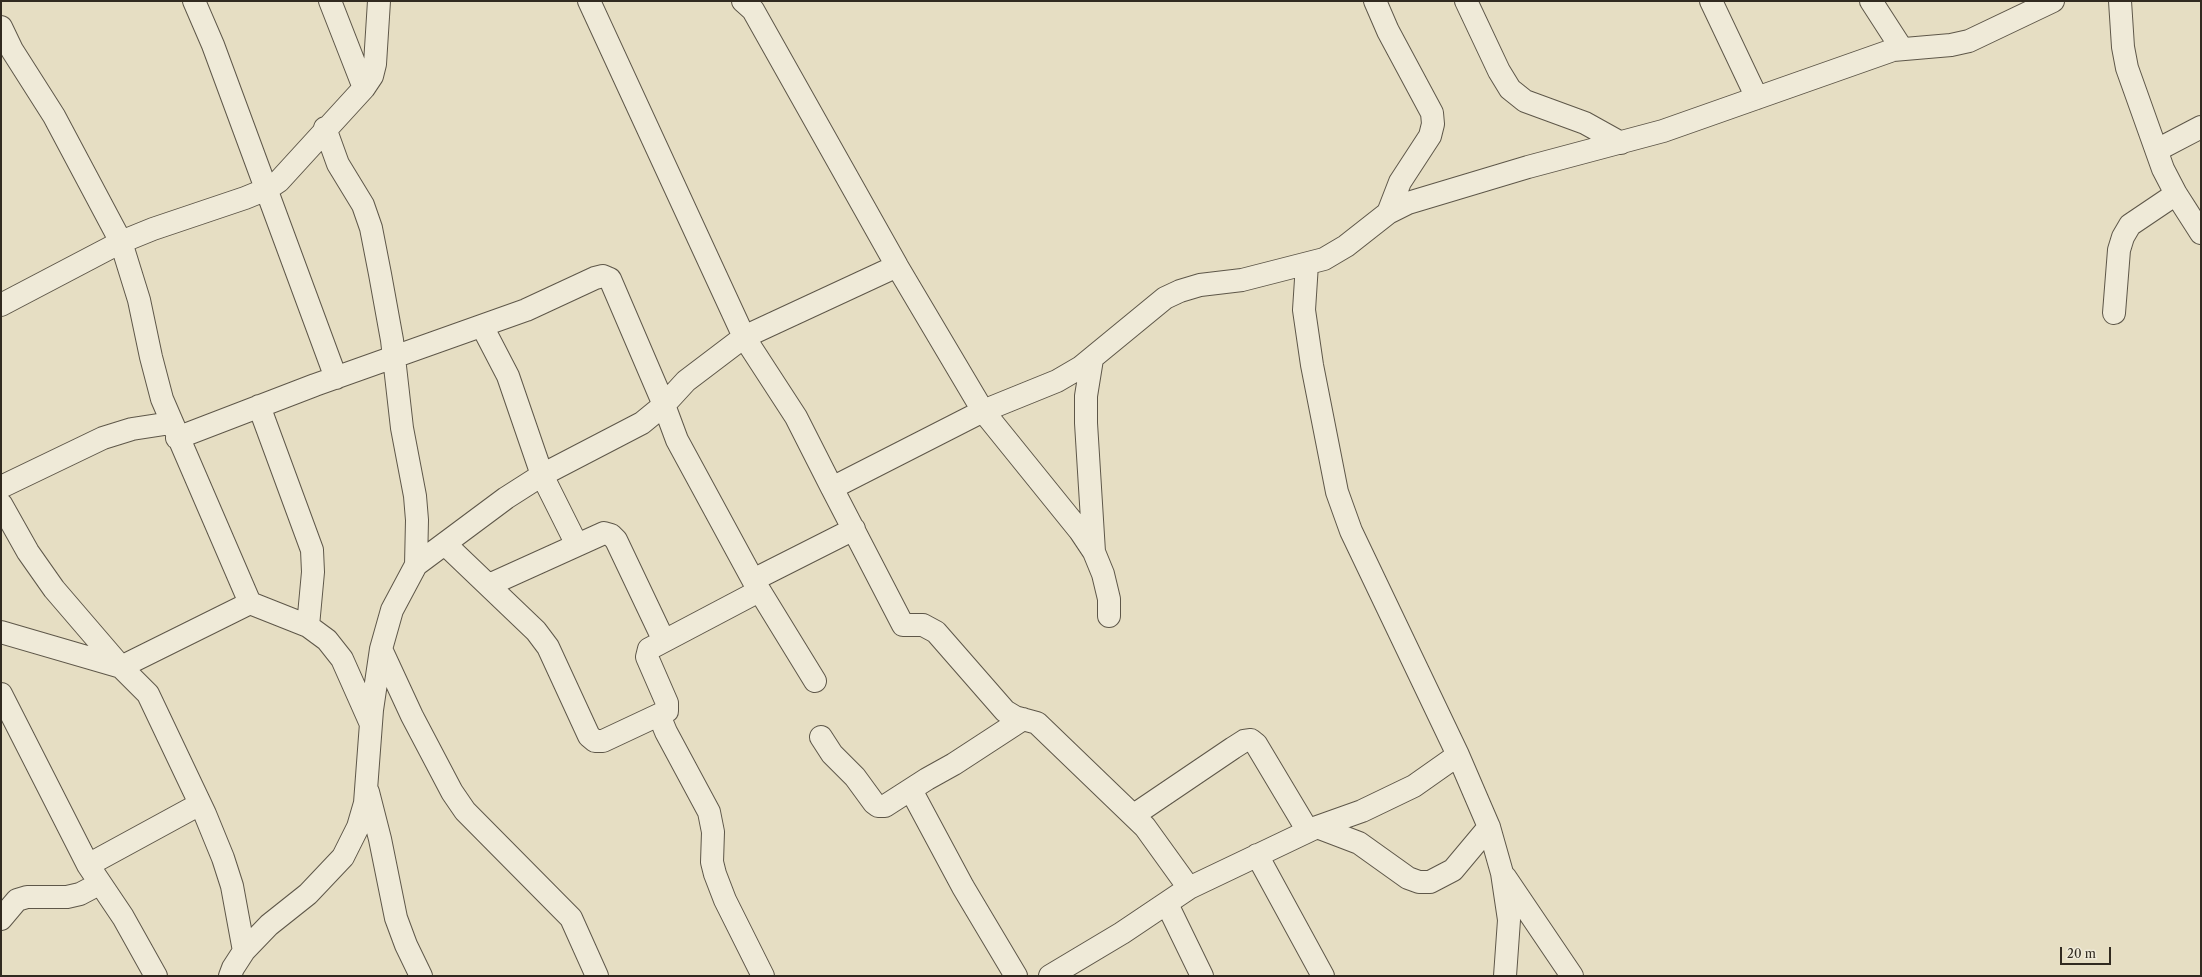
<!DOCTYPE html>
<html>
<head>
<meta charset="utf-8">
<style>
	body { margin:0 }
	#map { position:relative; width:2202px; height:977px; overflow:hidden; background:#e6dec3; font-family:"Libre Caslon Text",serif }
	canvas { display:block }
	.frame { position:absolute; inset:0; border:2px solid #312a20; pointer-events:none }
	.scale { position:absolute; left:2060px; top:947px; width:51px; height:18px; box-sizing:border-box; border:2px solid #312a20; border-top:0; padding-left:5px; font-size:12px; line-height:14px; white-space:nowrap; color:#312a20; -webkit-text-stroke:3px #efead8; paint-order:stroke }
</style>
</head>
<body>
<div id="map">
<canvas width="2202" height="977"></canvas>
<div class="frame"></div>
<div class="scale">20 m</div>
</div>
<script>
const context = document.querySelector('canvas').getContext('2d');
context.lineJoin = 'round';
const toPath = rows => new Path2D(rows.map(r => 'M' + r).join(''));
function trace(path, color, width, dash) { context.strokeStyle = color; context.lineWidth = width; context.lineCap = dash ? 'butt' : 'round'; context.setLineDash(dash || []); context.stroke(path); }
const minor = toPath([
	[194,1,213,45,336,378],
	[330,1,364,88],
	[743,1,753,10,897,266,983,411,1080,531,1094,552,1103,574,1109,599,1109,616],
	[1375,1,1388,31,1432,113,1433,124,1430,136,1400,182,1388,213],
	[1466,1,1499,71,1510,89,1525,101,1585,123,1621,143],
	[1711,1,1757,98],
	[1871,1,1902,49],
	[2120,1,2123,47,2127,68,2163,169,2176,194,2201,233],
	[1,27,12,50,54,116,121,242,139,300,151,357,162,399,250,603],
	[325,128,338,164,363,205,371,228,380,274,392,340,402,428,415,496,417,520,416,565],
	[2157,150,2201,127],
	[1307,264,1304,310,1312,365,1337,492,1351,531,1458,755,1489,827,1502,873,1509,920,1505,976],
	[897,266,744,337,796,417,832,488,983,411,1057,381,1081,367,1165,298,1180,291,1200,285,1242,280,1324,259,1346,246,1388,213,1408,203,1528,167,1663,131,1893,50,1951,45,1969,41,2053,1],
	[1,305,121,242,153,229,245,198,267,189,279,181,364,88,372,76,375,64,379,1],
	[2114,313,2119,250,2123,237,2130,225,2176,194],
	[482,326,508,376,542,475,577,545],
	[1092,359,1086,396,1086,423,1094,552],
	[259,406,312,550,313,572,308,626],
	[177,438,315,385,526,310,595,278,603,276,610,279,664,405,677,440,753,580,815,681],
	[1,487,103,438,132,429,171,423],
	[832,488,903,625,923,625,936,632,1005,711,1015,717,1037,723,1145,827,1189,888],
	[1,504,28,552,54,589,121,667,148,694,205,814,223,858,232,886,244,951],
	[445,544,536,631,548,647,589,736,595,741,603,741,667,711,667,703,647,657,649,649,759,591],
	[753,580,854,529],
	[489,585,604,533,611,535,616,540,664,641],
	[1,632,121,667,250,603,308,626,327,640,342,659,370,722],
	[381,649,412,716,452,792,465,811,571,918,597,976],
	[1,694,88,865,123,917,156,976],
	[659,715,666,732,709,812,713,832,712,862,715,874,725,900,763,976],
	[821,737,832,754,855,777,874,803,878,806,885,806,927,779,954,764,1023,719],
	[911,790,963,887,1016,976],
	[368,792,380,839,396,918,406,945,421,976],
	[1134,815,1233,748,1244,741,1251,740,1256,744,1308,831],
	[1317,827,1359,843,1408,878,1419,882,1430,882,1453,870,1489,827],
	[1257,855,1323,976],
	[88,865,200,804],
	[1505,877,1572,976],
	[1167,904,1202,976],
	[1,919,17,900,27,897,67,897,80,894,99,884],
	[230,976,233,968,244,951,269,925,308,894,343,857,358,827,365,803,372,710,381,649,392,610,416,565,506,498,542,475,642,423,664,405,686,381,744,337,589,1],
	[1050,976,1122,933,1189,888,1317,827,1362,811,1414,786,1458,755]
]);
trace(minor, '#5e5749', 24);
trace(minor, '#efead8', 22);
</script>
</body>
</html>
